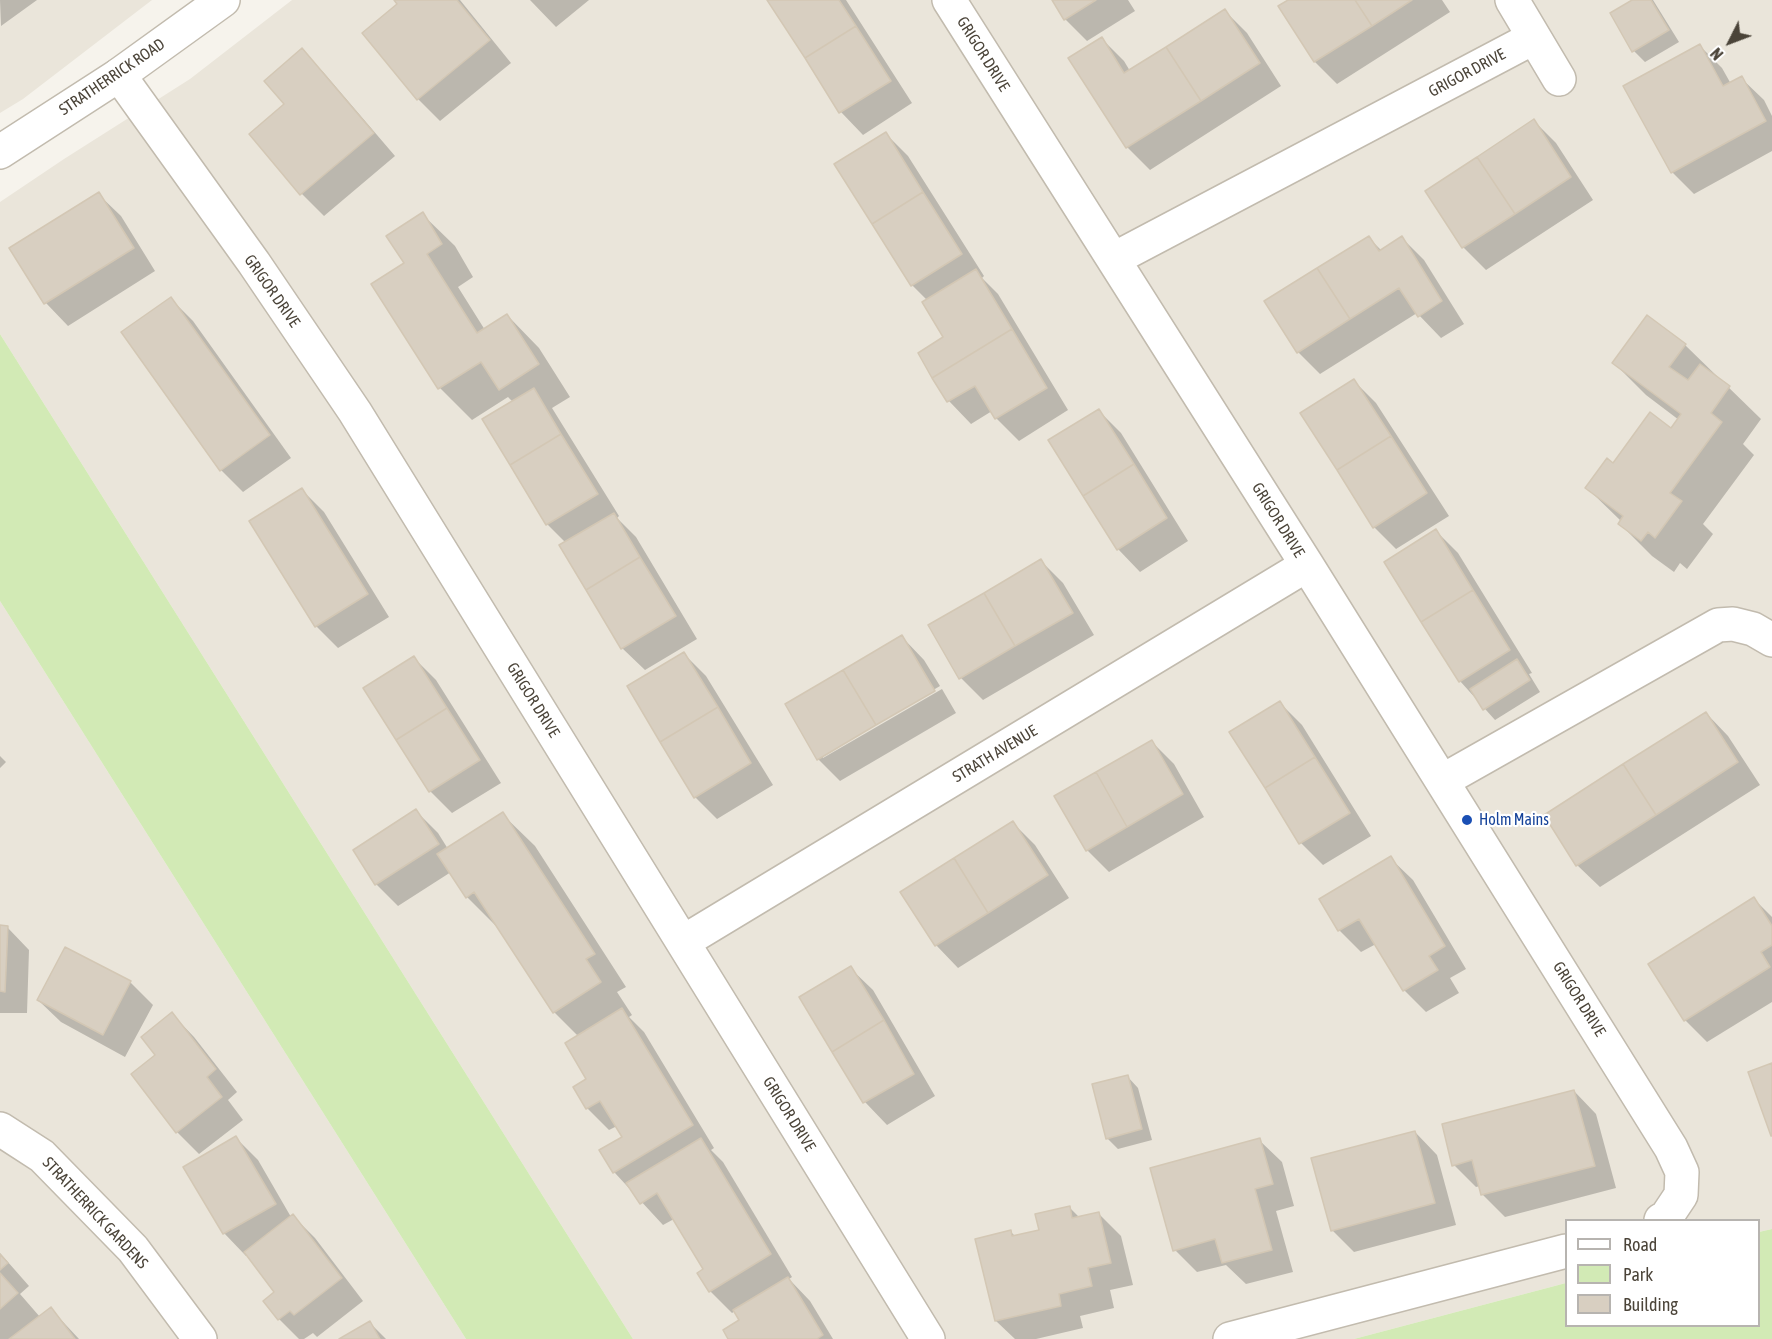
<!DOCTYPE html>
<html>
<head>
<meta charset="utf-8">
<style>
	body { margin:0 }
	#map { position:relative; width:1772px; height:1339px; overflow:hidden; background:#f6f3ec; font-family:"Asap Condensed",sans-serif }
	canvas { display:block }
	.legend { position:absolute; left:1565px; top:1219px; width:195px; height:108px; box-sizing:border-box; background:#fff; border:2px solid #b7b4b0; margin:0; padding:8px 10px; list-style:none; font-size:18px; color:#4b4439 }
	.legend li { display:flex; align-items:center; gap:12px; height:30px }
	.legend b { width:30px; border:2px solid #b7b4b0 }
	.north { position:absolute; left:1700px; top:12px; width:60px; height:60px; -webkit-text-stroke:4px #fff; paint-order:stroke; rotate:228deg; font-size:16px; font-weight:700; line-height:24px; text-align:center; color:#4b4439 }
	.north::after { content:''; display:block; margin:auto; width:21px; height:27px; background:#4b4439; clip-path:polygon(50% 0,100% 100%,50% 72%,0 100%) }
</style>
</head>
<body>
<div id="map">
<canvas width="1772" height="1339"></canvas>
<ul class="legend">
<li><b style="height:8px;background:#fff"></b>Road</li>
<li><b style="height:16px;background:#d2eab5"></b>Park</li>
<li><b style="height:16px;background:#d8cfc1"></b>Building</li>
</ul>
<div class="north">N</div>
</div>
<script>
const context = document.querySelector('canvas').getContext('2d');
context.lineJoin = 'round';
function fillPath(path, color) { context.fillStyle = color; context.fill(path, 'evenodd'); }
const toPath = rows => new Path2D(rows.map(r => 'M' + r).join(''));
function trace(path, color, width, dash) { context.strokeStyle = color; context.lineWidth = width; context.lineCap = dash ? 'butt' : 'round'; context.setLineDash(dash || []); context.stroke(path); }
function drawText(font, color, halo, rows, align = 'center') {
  context.font = font + ' "Asap Condensed",sans-serif'; context.lineWidth = 4.5; context.setLineDash([]); context.textBaseline = 'middle'; context.strokeStyle = halo; context.fillStyle = color; for (const [text, x, y, turn = 0] of rows) {
    context.save(); context.translate(x, y); context.rotate((+turn || 0) * Math.PI / 180); context.textAlign = isNaN(turn) ? turn : align; if (halo) context.strokeText(text, 0, 0); context.fillText(text, 0, 0); context.restore();
  }
}
fillPath(toPath([
	[0,0,152,0,23,99,0,113],
	[292,0,1772,0,1772,1229,1759,1232,1758,1220,1566,1220,1566,1283,1354,1339,633,1339,0,334,0,202,64,159,190,79],
	[0,601,466,1339,0,1339]
]), '#eae5da');
fillPath(toPath([
	[0,334,633,1339,466,1339,0,601],
	[1772,1229,1772,1339,1354,1339,1566,1283,1566,1326,1758,1326,1759,1232]
]), '#d2eab5');
fillPath(toPath([
	[0,0,37,0,1,26],
	[396,0,460,0,511,63,440,121,418,99,399,4],
	[530,0,589,0,556,27],
	[769,0,846,0,912,103,863,135,841,112],
	[1053,0,1128,0,1135,11,1087,41,1065,19],
	[1291,0,1442,0,1450,12,1337,84,1315,62,1280,7],
	[1635,0,1653,0,1679,42,1645,62,1634,51,1612,14],
	[1225,11,1247,33,1281,86,1150,170,1127,147,1070,58,1102,39,1124,61,1130,71],
	[1700,46,1722,68,1731,84,1741,78,1764,100,1772,116,1772,151,1694,194,1672,172],
	[302,50,324,73,395,156,324,216,302,194,286,104],
	[1534,121,1556,143,1593,200,1486,270,1464,248,1427,191],
	[886,134,908,156,984,276,982,278,998,294,1068,410,1019,441,996,418,992,411,971,424,949,401,920,354,945,337,927,300,912,285,836,164],
	[98,194,121,216,155,271,68,326,46,303,11,248],
	[422,214,455,246,473,277,458,287,485,330,507,315,539,348,570,397,552,408,619,516,617,518,636,537,697,639,645,670,622,648,566,543,547,524,513,402,508,397,472,420,440,388,406,264],
	[1369,238,1382,251,1402,238,1424,260,1464,324,1441,338,1417,313,1320,374,1298,352],
	[171,299,193,321,291,458,243,492,221,470],
	[1685,345,1761,419,1743,444,1754,455,1703,524,1713,534,1687,569,1680,563,1674,572,1652,556,1620,524,1621,521,1587,488,1613,465,1671,430,1679,420,1646,395,1614,363],
	[1354,381,1376,403,1449,516,1396,549,1374,527],
	[1099,411,1121,433,1188,541,1140,572,1118,549],
	[302,490,324,512,389,617,338,648,316,626],
	[1436,531,1458,553,1532,673,1529,674,1540,692,1495,720,1460,681],
	[1041,561,1063,583,1094,635,983,700,961,678,930,626],
	[902,637,924,660,940,686,823,755,823,758,942,689,956,713,840,781,818,759],
	[684,654,706,676,773,785,717,819,695,797],
	[414,658,436,680,501,783,452,813,430,791],
	[1280,703,1302,725,1371,836,1323,865,1301,843,1231,732],
	[1706,713,1728,736,1760,785,1600,887,1577,865],
	[1151,741,1174,764,1204,817,1109,872,1087,850],
	[0,756,6,762,0,768],
	[416,811,438,833,448,849,502,814,535,846,626,987,617,992,632,1015,629,1017,644,1032,714,1148,711,1150,723,1162,792,1277,789,1279,810,1301,833,1339,730,1339,741,1321,735,1311,732,1313,710,1291,705,1270,674,1219,663,1225,615,1173,601,1151,624,1137,617,1126,609,1130,587,1108,588,1079,578,1036,554,1012,499,929,467,897,451,872,398,906,376,884],
	[1013,823,1035,845,1069,898,958,968,936,945],
	[1390,858,1413,880,1466,969,1450,978,1459,993,1426,1012,1404,990,1376,944,1361,952,1339,930],
	[1754,899,1772,917,1772,1002,1707,1042,1685,1020],
	[0,927,7,927,29,950,27,1013,0,1013],
	[65,949,130,982,153,1005,125,1057,61,1022,38,1000],
	[850,968,873,990,935,1096,887,1125,865,1102,801,997],
	[172,1014,194,1037,237,1092,228,1100,243,1120,199,1154,177,1132,157,1055],
	[1127,1076,1138,1088,1152,1140,1118,1149,1107,1138],
	[1574,1091,1596,1114,1616,1188,1505,1217,1483,1195,1480,1186,1476,1187,1454,1165],
	[1415,1132,1437,1155,1456,1225,1354,1252,1332,1230],
	[236,1138,258,1160,291,1217,293,1216,315,1238,363,1301,317,1337,313,1333,304,1339,299,1339,279,1319,276,1292,248,1255,246,1256,224,1233],
	[1259,1140,1282,1162,1294,1206,1276,1211,1293,1272,1246,1284,1226,1265,1197,1272,1175,1250],
	[1069,1207,1080,1218,1098,1213,1121,1236,1133,1285,1110,1290,1114,1308,1080,1316,1083,1328,1036,1339,1015,1339,996,1321,977,1240,1011,1232,1016,1237,1041,1231],
	[0,1253,29,1286,20,1294,40,1317,51,1309,79,1339,0,1339],
	[370,1323,386,1339,342,1339]
]), '#0003');
const building = toPath([
	[394,0,457,0,490,40,417,100,362,33,397,4,394,0],
	[767,0,839,0,856,26,805,58,767,0],
	[1052,0,1096,0,1064,20,1052,0],
	[1288,0,1355,0,1372,26,1314,62,1278,6,1288,0],
	[1355,0,1412,0,1372,26,1355,0],
	[1632,0,1651,0,1669,30,1632,52,1610,13,1632,0],
	[1225,9,1260,63,1201,101,1166,47,1225,9],
	[856,26,891,81,839,113,805,58,856,26],
	[1102,37,1124,73,1166,47,1201,101,1126,148,1068,58,1102,37],
	[1700,44,1723,86,1742,76,1766,121,1671,173,1623,86,1700,44],
	[302,48,374,133,300,195,249,134,284,104,264,81,302,48],
	[1534,119,1571,177,1515,214,1477,157,1534,119],
	[886,132,923,192,872,224,834,164,886,132],
	[1477,157,1515,214,1462,248,1425,191,1477,157],
	[99,192,134,248,44,304,9,248,99,192],
	[923,192,962,254,911,286,872,224,923,192],
	[423,212,442,244,427,254,477,333,507,314,539,364,499,390,481,362,438,389,371,284,404,263,386,236,423,212],
	[1369,236,1379,251,1402,236,1442,301,1418,317,1399,288,1350,319,1317,268,1369,236],
	[1317,268,1350,319,1297,353,1264,301,1317,268],
	[976,269,1012,329,932,378,918,353,943,337,922,302,976,269],
	[171,297,270,435,220,471,121,332,171,297],
	[1647,315,1686,344,1669,367,1688,380,1700,364,1730,386,1711,413,1722,422,1670,493,1682,501,1655,538,1648,532,1641,541,1618,524,1623,516,1585,488,1607,458,1613,463,1650,412,1671,428,1681,414,1612,363,1647,315],
	[1012,329,1047,388,995,419,975,386,947,402,932,378,1012,329],
	[1354,379,1391,436,1337,470,1300,413,1354,379],
	[534,388,561,434,510,465,482,419,534,388],
	[1099,409,1134,464,1083,496,1048,440,1099,409],
	[561,434,598,494,546,525,510,465,561,434],
	[1391,436,1427,493,1373,528,1337,470,1391,436],
	[1134,464,1167,518,1117,550,1083,496,1134,464],
	[302,488,368,594,315,627,249,521,302,488],
	[614,513,640,557,586,590,559,545,614,513],
	[1436,529,1473,590,1421,622,1384,562,1436,529],
	[640,557,676,616,621,649,586,590,640,557],
	[1041,559,1073,613,1015,646,984,593,1041,559],
	[1473,590,1510,650,1459,682,1421,622,1473,590],
	[984,593,1015,646,959,679,928,625,984,593],
	[902,635,935,691,876,725,843,670,902,635],
	[684,652,718,707,660,742,627,686,684,652],
	[414,656,447,708,396,740,363,688,414,656],
	[1517,659,1530,680,1483,710,1470,689,1517,659],
	[843,670,876,725,817,760,785,704,843,670],
	[1280,701,1315,757,1265,788,1229,732,1280,701],
	[718,707,751,763,694,798,660,742,718,707],
	[447,708,480,760,429,792,396,740,447,708],
	[1706,712,1738,762,1656,815,1623,764,1706,712],
	[1152,740,1183,794,1127,827,1096,772,1152,740],
	[1315,757,1350,813,1299,844,1265,788,1315,757],
	[1623,764,1656,815,1576,866,1544,815,1623,764],
	[1096,772,1127,827,1086,851,1054,796,1096,772],
	[416,809,439,844,375,885,353,850,416,809],
	[503,812,595,954,586,959,601,982,553,1013,474,892,466,898,437,854,503,812],
	[1013,821,1048,875,988,913,954,858,1013,821],
	[1391,856,1445,946,1429,956,1438,970,1403,991,1359,919,1338,931,1319,899,1391,856],
	[954,858,988,913,935,946,900,892,954,858],
	[1754,897,1772,926,1772,945,1761,952,1770,967,1684,1021,1648,964,1754,897],
	[0,925,8,926,5,992,0,991,0,925],
	[65,947,131,981,103,1035,37,1000,65,947],
	[851,966,884,1020,832,1052,799,997,851,966],
	[622,1008,693,1125,613,1173,599,1150,622,1137,600,1101,586,1109,573,1087,586,1079,565,1043,622,1008],
	[172,1012,216,1069,207,1077,222,1097,176,1133,131,1074,155,1055,141,1037,172,1012],
	[884,1020,914,1074,863,1103,832,1052,884,1020],
	[1772,1063,1772,1136,1771,1136,1748,1072,1772,1063],
	[1128,1075,1142,1129,1106,1139,1092,1084,1128,1075],
	[1574,1090,1595,1166,1481,1195,1472,1160,1452,1166,1442,1124,1574,1090],
	[1415,1131,1435,1203,1331,1231,1311,1158,1415,1131],
	[236,1136,276,1204,223,1234,183,1167,236,1136],
	[701,1138,771,1254,709,1292,697,1273,703,1269,657,1193,640,1204,626,1183,701,1138],
	[1260,1138,1273,1184,1255,1189,1272,1250,1222,1263,1215,1239,1173,1251,1150,1168,1260,1138],
	[1070,1206,1072,1218,1099,1212,1111,1263,1088,1268,1092,1286,1059,1294,1061,1306,995,1321,975,1239,1011,1230,1012,1236,1039,1230,1035,1214,1070,1206],
	[293,1214,342,1278,294,1315,290,1311,278,1320,263,1301,274,1292,244,1252,293,1214],
	[0,1254,8,1263,0,1270,0,1254],
	[0,1273,18,1293,0,1309,0,1273],
	[788,1277,823,1335,817,1339,728,1339,723,1330,739,1320,733,1310,788,1277],
	[51,1307,75,1339,9,1339,51,1307],
	[370,1321,380,1339,339,1339,370,1321]
]);
fillPath(building, '#d8cfc1');
trace(building, '#d3c7b4', 1.5);
const minor = toPath([
	[949,0,1307,565,1671,1148,1682,1172,1681,1195,1665,1219,1661,1220],
	[1512,0,1559,79],
	[119,75,254,263,355,412,928,1339],
	[1114,259,1533,38],
	[1442,781,1718,625,1733,624,1753,629,1772,640],
	[683,942,1307,565],
	[0,1129,42,1156,133,1249,200,1339],
	[1230,1339,1566,1251]
]);
const tertiary = toPath([
	[0,152,119,75,223,0]
]);
trace(minor, '#c2bbae', 36);
trace(tertiary, '#c2bbae', 36);
trace(minor, '#fff', 33);
trace(tertiary, '#fff', 33);
for (const [x, y, r, color] of [
	[1467,820,6,"#1a4fb4"]
]) { const dot = new Path2D(); dot.arc(x, y, r, 0, 2 * Math.PI); context.fillStyle = color; context.fill(dot); trace(dot, '#fff', 2); }
drawText('16px', '#4b4439', '#fff', [
	["GRIGOR DRIVE",983,54,58],
	["GRIGOR DRIVE",1467,73,-28],
	["STRATHERRICK ROAD",112,77,-34],
	["GRIGOR DRIVE",272,291,55],
	["GRIGOR DRIVE",1278,520,58],
	["GRIGOR DRIVE",533,700,58],
	["STRATH AVENUE",995,754,-31],
	["GRIGOR DRIVE",1579,999,58],
	["GRIGOR DRIVE",789,1114,58],
	["STRATHERRICK GARDENS",95,1213,47]
]);
drawText('16px', '#164399', '#fff', [
	["Holm Mains",1479,820]
], 'left');
</script>
</body>
</html>
